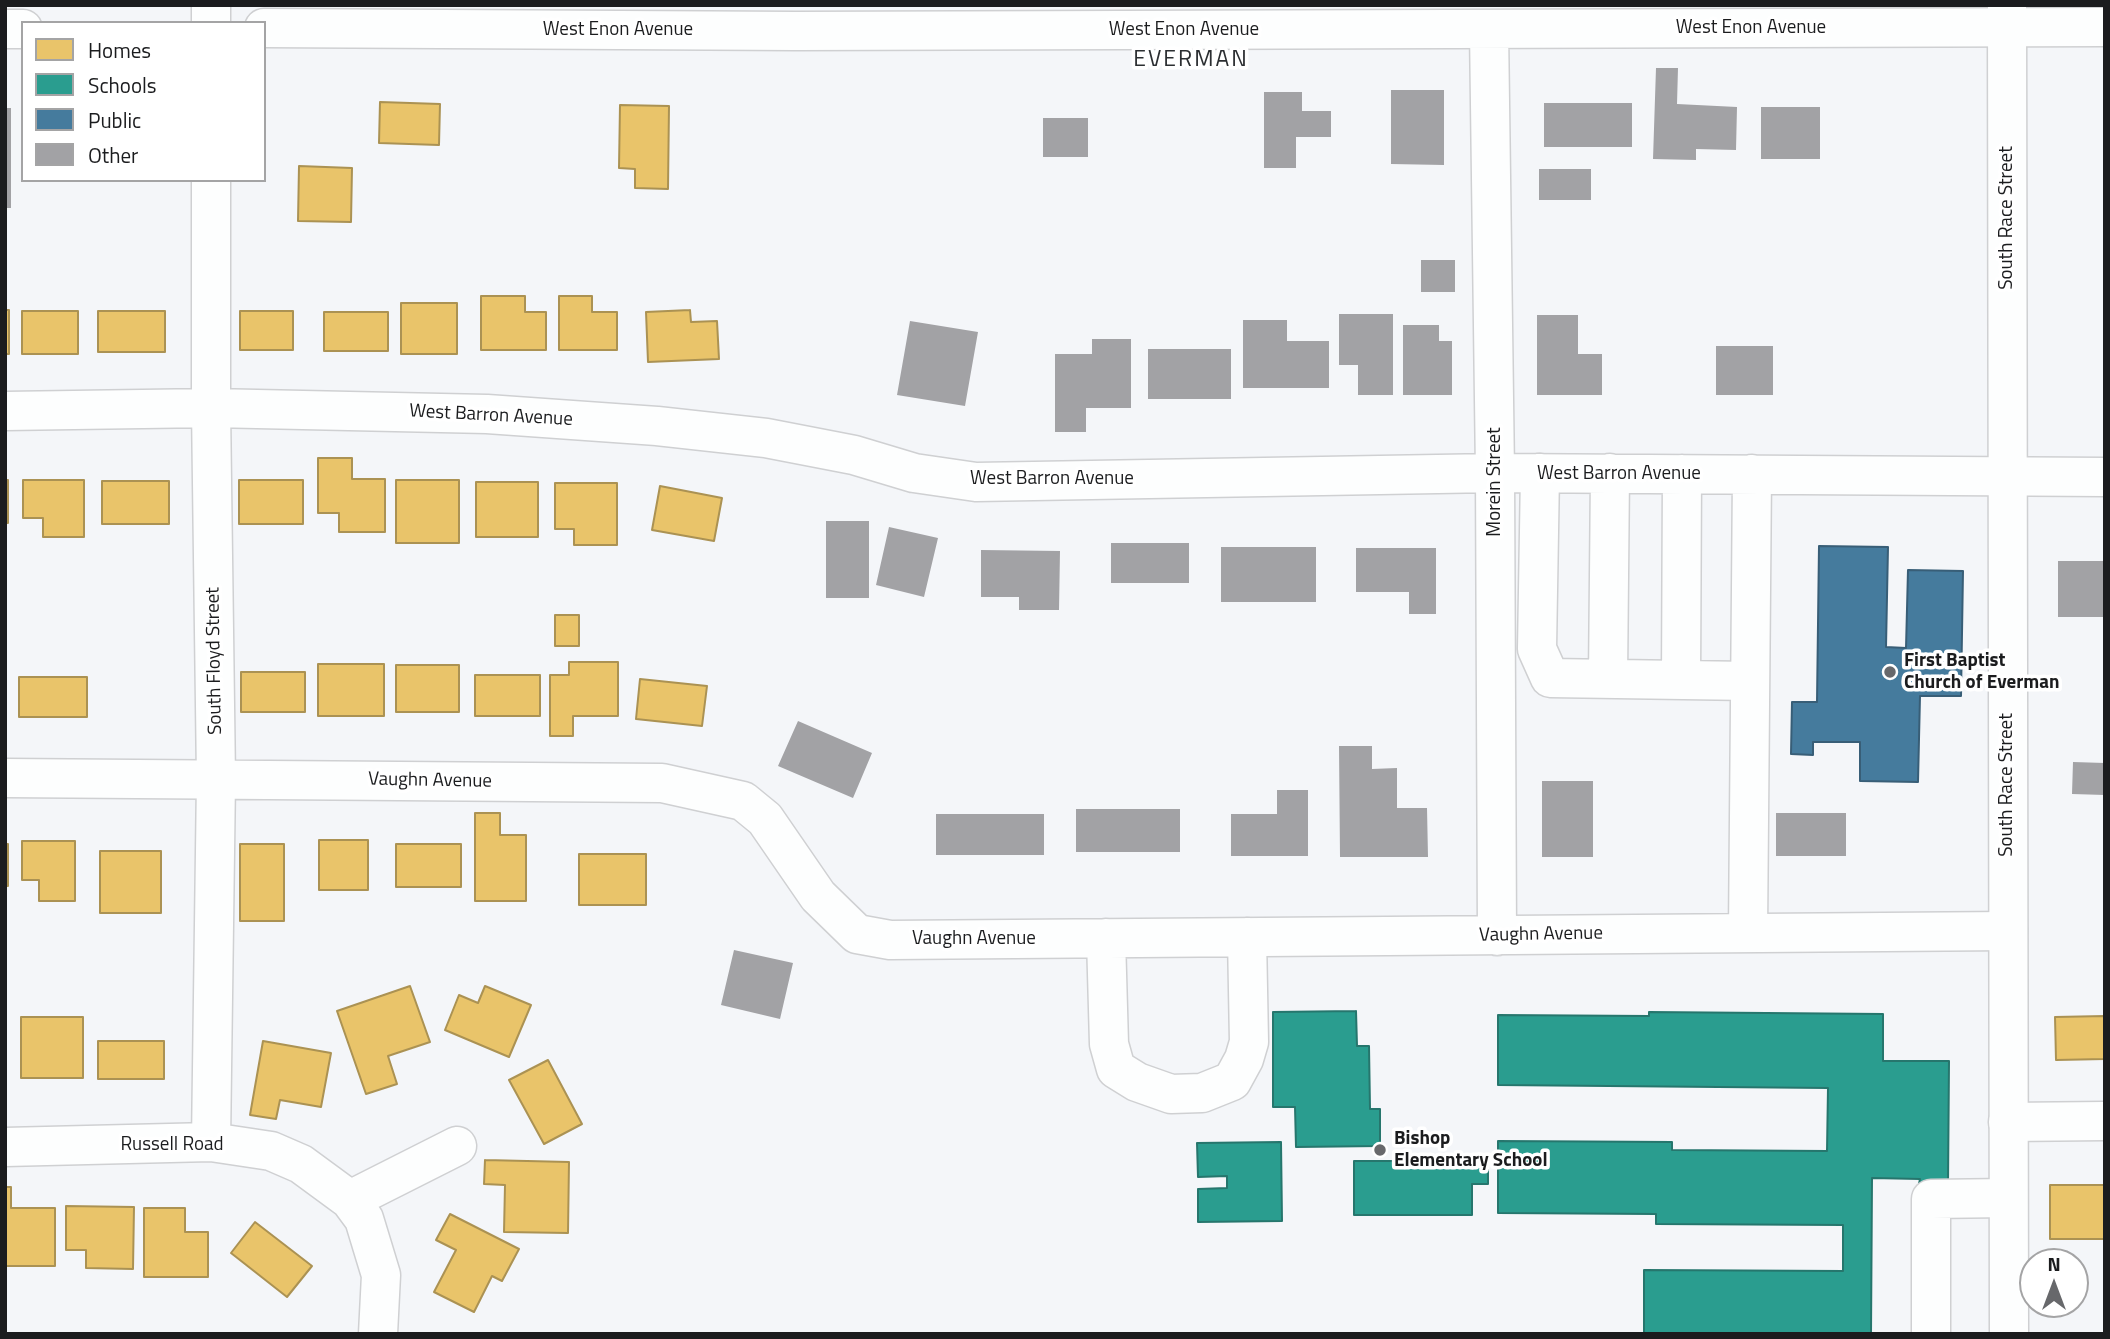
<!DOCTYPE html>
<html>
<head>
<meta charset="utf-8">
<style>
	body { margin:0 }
	#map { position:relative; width:2110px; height:1339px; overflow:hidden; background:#f4f6f9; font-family:"Titillium Web",sans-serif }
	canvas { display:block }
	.frame { position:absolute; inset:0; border:7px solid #1b1c1e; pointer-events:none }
	.legend { position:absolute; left:21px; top:21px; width:245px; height:161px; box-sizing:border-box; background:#fff; border:2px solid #a4a4a5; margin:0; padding:9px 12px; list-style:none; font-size:21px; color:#1b1c1e }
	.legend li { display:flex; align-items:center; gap:14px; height:35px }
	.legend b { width:35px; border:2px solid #a4a4a5 }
	.north { position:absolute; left:2019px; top:1248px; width:70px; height:70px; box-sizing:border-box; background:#fff; border:2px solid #a4a4a5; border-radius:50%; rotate:0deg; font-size:19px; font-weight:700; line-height:28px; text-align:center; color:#1b1c1e }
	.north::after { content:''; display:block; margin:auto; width:24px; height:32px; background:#67686b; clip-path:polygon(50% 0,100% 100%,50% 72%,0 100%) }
</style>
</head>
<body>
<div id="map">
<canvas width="2110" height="1339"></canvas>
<div class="frame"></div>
<ul class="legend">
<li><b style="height:19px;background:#e9c46a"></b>Homes</li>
<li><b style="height:19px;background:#2a9d8f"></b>Schools</li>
<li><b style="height:19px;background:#457b9d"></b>Public</li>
<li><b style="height:19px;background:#a2a2a5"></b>Other</li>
</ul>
<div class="north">N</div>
</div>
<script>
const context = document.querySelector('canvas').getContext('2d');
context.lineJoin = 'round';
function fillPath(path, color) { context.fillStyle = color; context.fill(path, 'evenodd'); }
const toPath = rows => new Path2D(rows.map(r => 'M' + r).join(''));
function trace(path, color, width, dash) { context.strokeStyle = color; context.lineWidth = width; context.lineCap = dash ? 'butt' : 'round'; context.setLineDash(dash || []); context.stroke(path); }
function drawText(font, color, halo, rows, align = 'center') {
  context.font = font + ' "Titillium Web",sans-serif'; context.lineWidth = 7; context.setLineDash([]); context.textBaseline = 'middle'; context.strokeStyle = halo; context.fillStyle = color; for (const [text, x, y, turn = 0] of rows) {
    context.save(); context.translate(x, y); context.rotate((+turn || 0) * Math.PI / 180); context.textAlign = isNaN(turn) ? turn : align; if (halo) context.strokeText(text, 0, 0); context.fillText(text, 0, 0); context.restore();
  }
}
const homes = toPath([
	[380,102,440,104,439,145,379,143,380,102],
	[620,105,669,106,668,189,635,188,635,169,619,168,620,105],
	[299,166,352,168,351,222,298,221,299,166],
	[481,296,525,296,525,312,546,312,546,350,481,350,481,296],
	[559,296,592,296,592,312,617,312,617,350,559,350,559,296],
	[401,303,457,303,457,354,401,354,401,303],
	[5,310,9,310,9,354,5,354,5,310],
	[690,310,691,322,717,321,719,359,648,362,646,312,690,310],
	[22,311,78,311,78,354,22,354,22,311],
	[98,311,165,311,165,352,98,352,98,311],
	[240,311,293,311,293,350,240,350,240,311],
	[324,312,388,312,388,351,324,351,324,312],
	[318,458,352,458,352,479,385,479,385,532,339,532,339,513,318,513,318,458],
	[5,480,8,480,8,523,5,523,5,480],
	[23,480,84,480,84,537,43,537,43,518,23,518,23,480],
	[239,480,303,480,303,524,239,524,239,480],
	[396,480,459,480,459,543,396,543,396,480],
	[102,481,169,481,169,524,102,524,102,481],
	[476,482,538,482,538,537,476,537,476,482],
	[555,483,617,483,617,545,574,545,574,529,555,529,555,483],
	[660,486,722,498,714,541,652,530,660,486],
	[555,615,579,615,579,646,555,646,555,615],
	[569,662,618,662,618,716,573,716,573,736,550,736,550,675,569,675,569,662],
	[318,664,384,664,384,716,318,716,318,664],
	[396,665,459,665,459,712,396,712,396,665],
	[241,672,305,672,305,712,241,712,241,672],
	[475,675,540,675,540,716,475,716,475,675],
	[19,677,87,677,87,717,19,717,19,677],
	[640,679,707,686,702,726,636,719,640,679],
	[475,813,500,813,500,835,526,835,526,901,475,901,475,813],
	[319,840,368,840,368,890,319,890,319,840],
	[22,841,75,841,75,901,39,901,39,880,22,880,22,841],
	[5,844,8,844,8,886,5,886,5,844],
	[240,844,284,844,284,921,240,921,240,844],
	[396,844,461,844,461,887,396,887,396,844],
	[100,851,161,851,161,913,100,913,100,851],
	[579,854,646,854,646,905,579,905,579,854],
	[410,986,430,1042,388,1056,397,1084,366,1094,337,1011,410,986],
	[485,986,531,1005,509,1057,445,1030,459,995,478,1003,485,986],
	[2105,1016,2105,1059,2056,1060,2055,1017,2105,1016],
	[21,1017,83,1017,83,1078,21,1078,21,1017],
	[98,1041,164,1041,164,1079,98,1079,98,1041],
	[263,1041,331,1053,321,1107,280,1100,276,1119,250,1115,263,1041],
	[548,1060,582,1124,544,1144,509,1080,548,1060],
	[485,1160,569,1162,568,1233,504,1232,505,1185,484,1184,485,1160],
	[2050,1185,2105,1185,2105,1239,2050,1239,2050,1185],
	[5,1187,11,1187,11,1208,55,1208,55,1266,5,1266,5,1187],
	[66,1206,134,1207,133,1269,86,1268,86,1250,66,1250,66,1206],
	[144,1208,185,1208,185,1232,208,1232,208,1277,144,1277,144,1208],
	[450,1214,519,1249,502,1281,492,1276,474,1312,434,1292,456,1250,436,1240,450,1214],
	[255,1222,312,1266,287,1297,231,1253,255,1222]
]);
fillPath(homes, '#e9c46a');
trace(homes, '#ab9253', 2);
const schools = toPath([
	[1356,1011,1357,1046,1369,1046,1370,1109,1380,1109,1380,1146,1296,1147,1295,1107,1273,1107,1273,1012,1356,1011],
	[1649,1012,1883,1014,1883,1061,1949,1061,1948,1184,1919,1184,1920,1179,1872,1178,1871,1334,1644,1334,1644,1270,1843,1271,1843,1225,1656,1224,1656,1214,1498,1213,1498,1141,1672,1142,1672,1150,1827,1151,1828,1088,1498,1085,1498,1015,1649,1016,1649,1012],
	[1281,1142,1282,1221,1198,1222,1198,1189,1227,1188,1227,1176,1198,1177,1197,1143,1281,1142],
	[1354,1161,1473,1161,1473,1165,1488,1165,1488,1184,1472,1184,1472,1215,1354,1215,1354,1161]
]);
fillPath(schools, '#2a9d8f');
trace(schools, '#26766d', 2);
const public = toPath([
	[1819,546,1888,547,1886,647,1906,648,1908,570,1963,571,1961,696,1920,696,1918,782,1860,781,1860,742,1813,742,1813,755,1791,754,1792,702,1817,702,1819,546]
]);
fillPath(public, '#457b9d');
trace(public, '#385e77', 2);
fillPath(toPath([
	[1656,68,1678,68,1677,104,1737,107,1736,150,1696,149,1696,160,1653,159],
	[1391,90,1444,90,1444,165,1391,164],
	[1264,92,1302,92,1302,111,1331,111,1331,137,1296,137,1296,168,1264,168],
	[1544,103,1632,103,1632,147,1544,147],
	[1761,107,1820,107,1820,159,1761,159],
	[5,108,11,108,11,208,5,208],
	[1043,118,1088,118,1088,157,1043,157],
	[1539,169,1591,169,1591,200,1539,200],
	[1421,260,1455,260,1455,292,1421,292],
	[1339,314,1393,314,1393,395,1358,395,1358,365,1339,365],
	[1537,315,1578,315,1578,354,1602,354,1602,395,1537,395],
	[1243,320,1287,320,1287,341,1329,341,1329,388,1243,388],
	[910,321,978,332,965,406,897,395],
	[1403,325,1439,325,1439,341,1452,341,1452,395,1403,395],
	[1092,339,1131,339,1131,408,1086,408,1086,432,1055,432,1055,354,1092,354],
	[1716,346,1773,346,1773,395,1716,395],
	[1148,349,1231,349,1231,399,1148,399],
	[826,521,869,521,869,598,826,598],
	[889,527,938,538,924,597,876,585],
	[1111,543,1189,543,1189,583,1111,583],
	[1221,547,1316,547,1316,602,1221,602],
	[1356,548,1436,548,1436,614,1409,614,1409,592,1356,592],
	[981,550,1060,551,1059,610,1019,610,1019,597,981,597],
	[2058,561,2105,561,2105,617,2058,617],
	[798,721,872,753,853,798,778,766],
	[1339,746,1372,746,1372,769,1397,768,1397,808,1427,808,1428,857,1340,857],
	[2073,762,2105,763,2105,795,2072,794],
	[1542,781,1593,781,1593,857,1542,857],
	[1277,790,1308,790,1308,856,1231,856,1231,814,1277,814],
	[1076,809,1180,809,1180,852,1076,852],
	[1776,813,1846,813,1846,856,1776,856],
	[936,814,1044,814,1044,855,936,855],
	[734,950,793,963,780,1019,721,1005]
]), '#a2a2a5');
const minor = toPath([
	[211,23,211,5],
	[264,28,796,31,2105,27],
	[5,29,23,29],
	[1489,29,1495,473,1497,936],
	[211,180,211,408,216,779,211,1142],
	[5,411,211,408,487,414,657,426,766,438,854,455,914,473,976,482,1495,473,2105,477],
	[1540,473,1537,649,1550,678,1750,681],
	[1608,679,1610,473],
	[1681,680,1682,474],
	[5,778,662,783,743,801,765,819,818,896,857,934,890,940,2008,931],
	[1748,933,1752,474],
	[1106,938,1109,1044,1116,1069,1137,1082,1171,1094,1202,1093,1232,1081,1244,1059,1249,1042,1247,937],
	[2008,1122,2105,1121],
	[5,1147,211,1142,271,1151,301,1164,350,1200,364,1219,381,1275,378,1334],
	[350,1200,457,1146],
	[1931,1334,1931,1199,2008,1198]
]);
const major = toPath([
	[2007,5,2009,1334]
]);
trace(minor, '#cfd0d2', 41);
trace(major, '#cfd0d2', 41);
trace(minor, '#fdfefe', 38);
trace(major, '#fdfefe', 38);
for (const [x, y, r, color] of [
	[1890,672,7,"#67686b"],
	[1380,1150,7,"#67686b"]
]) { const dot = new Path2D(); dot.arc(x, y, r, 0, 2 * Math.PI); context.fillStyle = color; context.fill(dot); trace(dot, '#fff', 2.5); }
drawText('19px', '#1b1c1e', '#fff', [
	["West Enon Avenue",1751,28],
	["West Enon Avenue",618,30],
	["West Enon Avenue",1184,30],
	["South Race Street",2007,218,-90],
	["West Barron Avenue",491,416,3],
	["West Barron Avenue",1619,474],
	["West Barron Avenue",1052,479],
	["Morein Street",1495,482,-90],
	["South Floyd Street",215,661,-91],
	["Vaughn Avenue",430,781,1],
	["South Race Street",2007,785,-90],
	["Vaughn Avenue",1541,935,-1],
	["Vaughn Avenue",974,939],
	["Russell Road",172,1145]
]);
drawText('bold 19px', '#1b1c1e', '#fff', [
	["First Baptist",1904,661],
	["Church of Everman",1904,683],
	["Bishop",1394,1139],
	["Elementary School",1394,1161]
], 'left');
context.letterSpacing = '2px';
drawText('23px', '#2b2e31', '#fff', [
	["EVERMAN",1191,60]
]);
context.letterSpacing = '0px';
</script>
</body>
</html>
